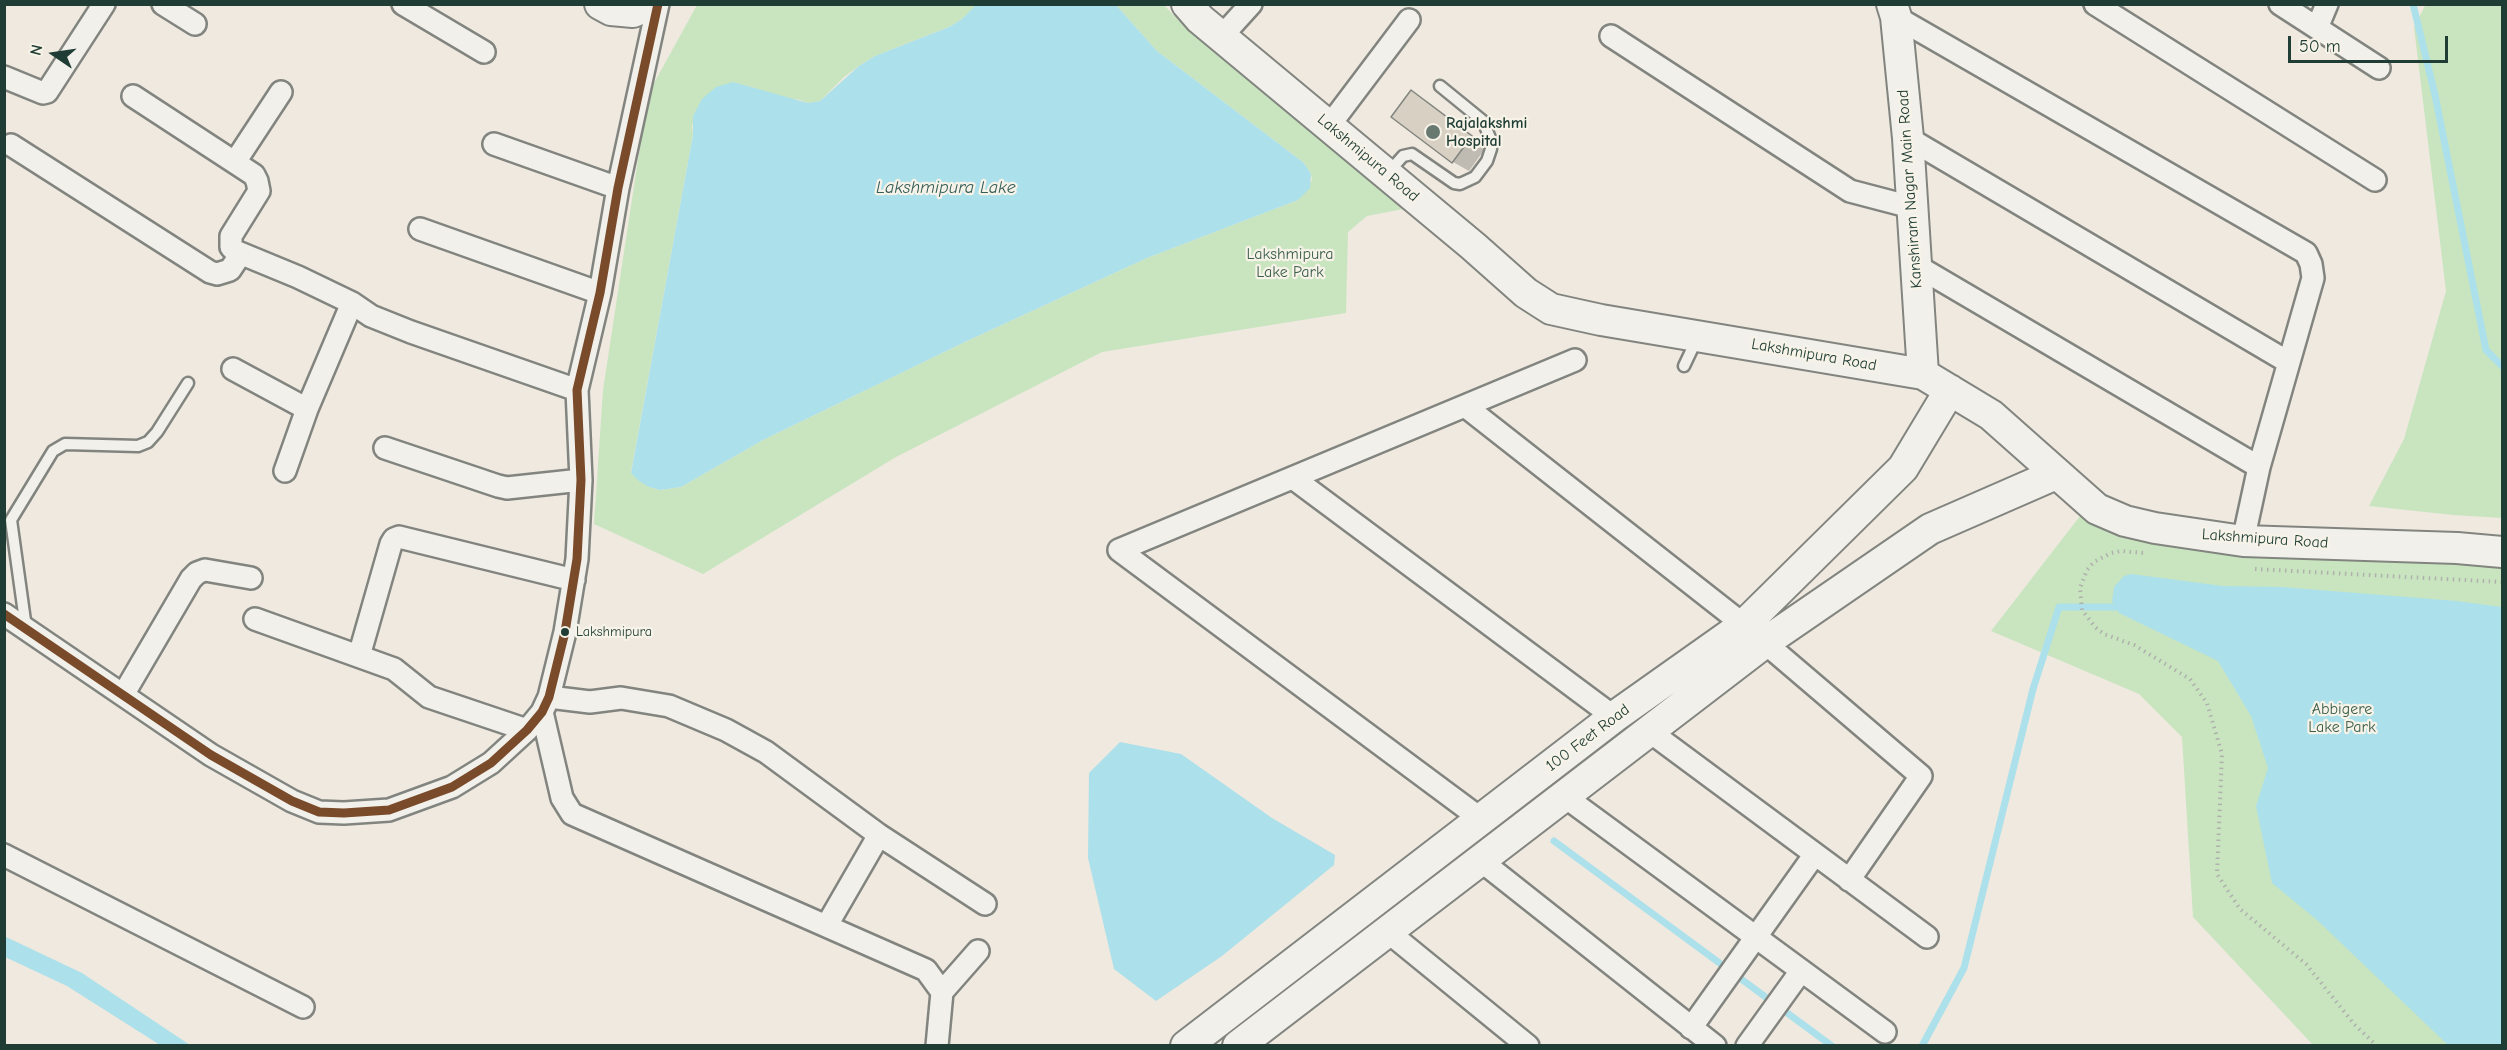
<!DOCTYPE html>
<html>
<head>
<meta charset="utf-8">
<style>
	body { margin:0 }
	#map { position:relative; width:2507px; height:1050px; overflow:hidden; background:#efe9df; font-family:"Comic Neue",sans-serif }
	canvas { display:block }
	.frame { position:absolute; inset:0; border:6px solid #1f3d34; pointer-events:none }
	.north { position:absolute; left:24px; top:24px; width:60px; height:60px; -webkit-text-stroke:4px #f7f3e8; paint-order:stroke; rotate:283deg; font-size:16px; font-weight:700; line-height:24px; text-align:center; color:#1f3d34 }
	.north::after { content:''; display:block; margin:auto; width:21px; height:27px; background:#1f3d34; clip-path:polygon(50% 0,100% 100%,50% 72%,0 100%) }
	.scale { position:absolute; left:2288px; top:36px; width:160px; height:27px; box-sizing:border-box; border:3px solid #1f3d34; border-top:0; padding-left:8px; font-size:18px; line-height:21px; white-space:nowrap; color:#1f3d34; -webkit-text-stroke:4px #f7f3e8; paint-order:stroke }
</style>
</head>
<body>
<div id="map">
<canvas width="2507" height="1050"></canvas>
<div class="frame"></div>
<div class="north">N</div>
<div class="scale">50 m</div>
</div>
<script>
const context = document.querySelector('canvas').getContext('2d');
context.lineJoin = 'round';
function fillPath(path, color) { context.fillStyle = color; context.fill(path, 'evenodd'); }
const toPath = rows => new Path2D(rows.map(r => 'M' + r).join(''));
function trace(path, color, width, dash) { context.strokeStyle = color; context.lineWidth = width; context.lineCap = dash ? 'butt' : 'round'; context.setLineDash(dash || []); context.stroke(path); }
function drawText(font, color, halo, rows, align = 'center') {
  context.font = font + ' "Comic Neue",sans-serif'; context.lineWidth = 4.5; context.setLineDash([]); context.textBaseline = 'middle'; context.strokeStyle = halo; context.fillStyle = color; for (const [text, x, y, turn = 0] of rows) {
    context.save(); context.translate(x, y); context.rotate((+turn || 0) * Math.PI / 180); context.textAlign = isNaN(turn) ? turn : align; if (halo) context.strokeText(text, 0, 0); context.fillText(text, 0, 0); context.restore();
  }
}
fillPath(toPath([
	[2426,4,2502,5,2502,518,2453,515,2369,506,2404,439,2446,291,2414,27],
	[697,5,977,5,962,19,949,27,875,56,859,66,844,77,820,101,808,103,797,99,692,125,693,135,631,472,649,487,660,490,681,487,763,440,967,341,1147,258,1298,200,1312,180,1311,174,1304,163,1157,51,1116,5,1164,5,1179,21,1403,209,1367,216,1348,232,1346,313,1102,352,896,457,703,574,594,524,603,390,648,94],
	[2080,516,2139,539,2502,564,2502,1045,2313,1045,2193,917,2182,737,2139,694,1991,631]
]), '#c9e5c0');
fillPath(toPath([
	[977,4,1116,5,1157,51,1304,163,1311,174,1310,188,1298,200,1147,258,967,341,763,440,681,487,660,490,649,487,639,481,631,473,693,135,693,116,702,99,716,87,733,82,808,103,820,101,859,66,875,56,949,27,962,19],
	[2131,574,2223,586,2282,587,2457,601,2502,607,2502,1045,2448,1045,2317,920,2272,883,2256,806,2268,768,2251,716,2218,661,2119,613,2112,601,2114,587,2124,576],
	[1120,742,1181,754,1272,818,1335,855,1334,865,1222,956,1156,1001,1114,969,1088,858,1089,773],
	[4,936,82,973,190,1045,160,1045,67,986,5,957]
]), '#ace0ea');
fillPath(toPath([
	[1411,92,1427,101,1487,146,1469,171,1453,162,1393,116]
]), '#0003');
trace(toPath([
	[2413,4,2435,95,2486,350,2502,366],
	[1554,841,1832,1046],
	[1922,1046,1964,968,2033,689,2059,607,2122,607]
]), '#ace0ea', 7);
const building = toPath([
	[1411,90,1472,136,1452,163,1391,117,1411,90]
]);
fillPath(building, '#d7d0c3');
trace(building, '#82857f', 1.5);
const lane = toPath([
	[1387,174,1403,156,1412,154,1454,183,1460,184,1475,177,1487,161,1491,149,1490,138,1483,121,1440,86],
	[1684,366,1694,345,1701,342],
	[26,628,11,520,53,451,65,444,138,446,148,442,157,432,188,383]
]);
const street = toPath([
	[163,4,195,24],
	[403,4,484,52],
	[2095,4,2375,180],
	[2280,4,2379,68],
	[1896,17,2306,253,2311,264,2313,278,2259,467,2243,541],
	[2317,28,2327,4],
	[1222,36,1251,4],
	[1611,36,1850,191,1911,207],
	[4,77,43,93,47,92,104,4],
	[133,96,254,175,257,181,259,191,231,236,231,247,235,251,298,277,352,303,371,316,411,332,577,390],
	[1329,126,1409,20],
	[1908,138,2288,362],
	[494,144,618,188],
	[11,145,210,272,217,274,230,270,240,255],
	[235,162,281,92],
	[420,229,600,293],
	[1917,266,2259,467],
	[233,369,307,409],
	[1465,406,1744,625,1921,776,1849,880],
	[385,448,498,486,507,488,581,480],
	[285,471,307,409,352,303],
	[1293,478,1614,717],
	[1119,550,1575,360],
	[1119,550,1481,819],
	[4,614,211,755,292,801,319,812,344,813,389,810,452,787,491,763,527,730,542,712,549,697,565,632,577,559,581,480,577,390,600,293,618,188,658,4],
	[255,619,394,669,429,697,527,730],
	[359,656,391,544,394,539,399,537,574,580],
	[123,695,191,579,197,573,205,570,251,578],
	[549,697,590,702,621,698,669,706,726,730,766,752,879,835,985,904],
	[542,712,562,798,572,814,926,970,942,992,937,1046],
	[1649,731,1927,937],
	[1564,796,1885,1032],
	[4,855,303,1007],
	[1480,860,1715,1046],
	[827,925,879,835],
	[1387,931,1528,1046],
	[942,992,978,951],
	[1691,1028,1815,854],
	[1747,1046,1801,971]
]);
const secondary = toPath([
	[600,4,611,10,633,12,651,4],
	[1187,4,1200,19,1473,246,1526,293,1551,309,1601,320,1923,374,1991,415,2097,509,2125,521,2155,528,2243,541,2457,548,2502,552],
	[1892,4,1896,17,1908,138,1923,374],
	[1186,1046,1614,717,1744,625,1903,468,1950,390],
	[1238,1046,1764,643,1930,529,2056,474]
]);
trace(lane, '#82857f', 15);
trace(street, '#82857f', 26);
trace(secondary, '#82857f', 34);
trace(toPath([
	[2143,553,2121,551,2111,553,2094,562,2087,570,2080,588,2082,610,2095,627,2104,634,2134,645,2190,679,2207,703,2222,754,2217,874,2240,909,2306,964,2354,1024,2377,1046],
	[2255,569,2502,582]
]), '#afb1ac', 4, [1.5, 4.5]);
trace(lane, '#f2f0eb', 10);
trace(street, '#f2f0eb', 21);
trace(secondary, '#f2f0eb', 30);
trace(toPath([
	[4,614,211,755,292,801,319,812,344,813,389,810,452,787,491,763,527,730,542,712,549,697,565,632,577,559,581,480,577,390,600,293,618,188,658,4]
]), '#7a4b2a', 9);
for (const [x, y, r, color] of [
	[1433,132,8,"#687970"],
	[565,632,5,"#1f3d34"]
]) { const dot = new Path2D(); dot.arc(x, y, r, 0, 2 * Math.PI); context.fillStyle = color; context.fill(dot); trace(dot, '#f7f3e8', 2); }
drawText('14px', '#1f3d34', '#f7f3e8', [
	["Lakshmipura",576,632]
], 'left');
drawText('bold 16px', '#1f3d34', '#f7f3e8', [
	["Rajalakshmi",1446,123],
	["Hospital",1446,141]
], 'left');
drawText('16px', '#1f3d34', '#f7f3e8', [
	["Lakshmipura Road",1368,158,40],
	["Kanshiram Nagar Main Road",1910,189,-94],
	["Lakshmipura Road",1814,355,10],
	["Lakshmipura Road",2265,539,4],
	["100 Feet Road",1588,738,-37]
]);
drawText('16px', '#3b5e4b', '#f7f3e8', [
	["Lakshmipura",1290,254],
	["Lake Park",1290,272],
	["Abbigere",2342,709],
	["Lake Park",2342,727]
]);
drawText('italic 18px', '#355d59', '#f7f3e8', [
	["Lakshmipura Lake",946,188]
]);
</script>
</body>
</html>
